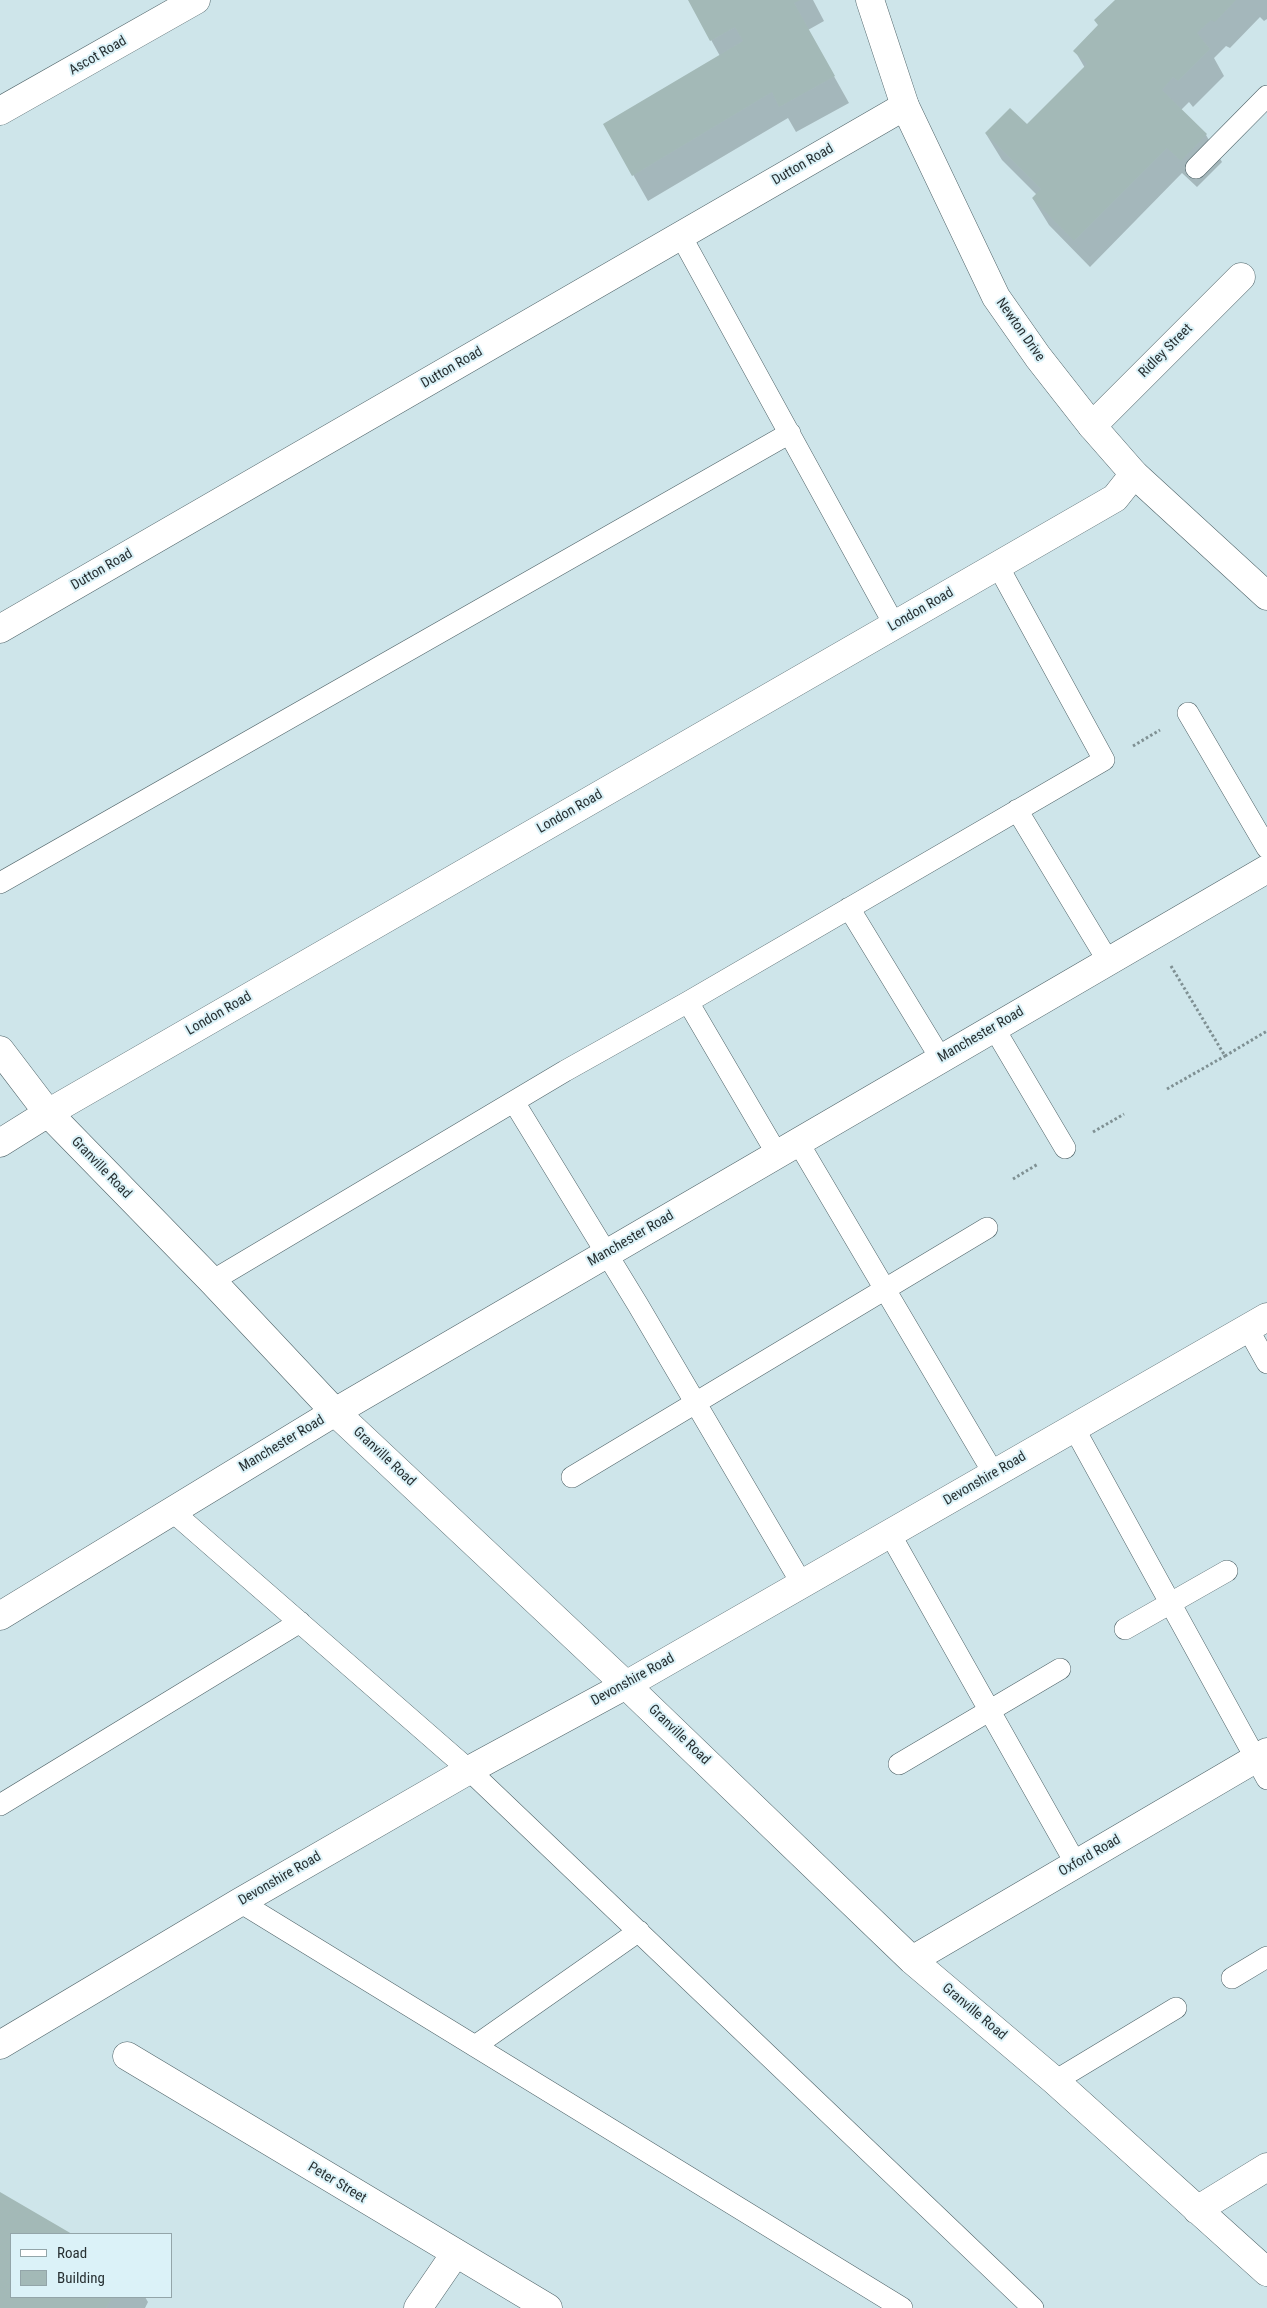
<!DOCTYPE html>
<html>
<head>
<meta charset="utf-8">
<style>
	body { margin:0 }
	#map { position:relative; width:1267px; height:2308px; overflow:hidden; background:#cee5ea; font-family:"Roboto Condensed",sans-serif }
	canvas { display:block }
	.legend { position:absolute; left:10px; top:2233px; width:162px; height:65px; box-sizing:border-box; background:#dbf2f8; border:1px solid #93a5a9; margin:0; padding:6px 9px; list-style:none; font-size:15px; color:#283133 }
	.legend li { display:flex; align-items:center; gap:10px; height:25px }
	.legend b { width:25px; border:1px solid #93a5a9 }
</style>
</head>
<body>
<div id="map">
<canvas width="1267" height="2308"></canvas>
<ul class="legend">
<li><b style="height:6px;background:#fff"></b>Road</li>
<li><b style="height:14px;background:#a3b9b7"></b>Building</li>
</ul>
</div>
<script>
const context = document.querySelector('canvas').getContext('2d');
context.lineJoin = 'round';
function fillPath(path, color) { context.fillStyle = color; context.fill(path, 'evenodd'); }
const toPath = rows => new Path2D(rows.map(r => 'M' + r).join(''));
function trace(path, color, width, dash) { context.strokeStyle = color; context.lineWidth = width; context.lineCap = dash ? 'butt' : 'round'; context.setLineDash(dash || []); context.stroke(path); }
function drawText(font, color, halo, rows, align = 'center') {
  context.font = font + ' "Roboto Condensed",sans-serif'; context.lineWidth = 4; context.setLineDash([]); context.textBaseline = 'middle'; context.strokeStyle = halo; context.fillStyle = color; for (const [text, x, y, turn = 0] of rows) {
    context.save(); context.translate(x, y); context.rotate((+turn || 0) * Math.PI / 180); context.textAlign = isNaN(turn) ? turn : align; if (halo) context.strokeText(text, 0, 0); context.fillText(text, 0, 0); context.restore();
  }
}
fillPath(toPath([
	[689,0,813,0,824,21,808,30,849,103,796,132,788,118,648,201,605,125,720,56],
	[1116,0,1267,0,1267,19,1264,21,1260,17,1230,48,1226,46,1214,58,1224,76,1193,107,1189,102,1181,110,1206,135,1222,162,1197,187,1182,173,1090,267,1049,225,1033,199,1037,195,1002,160,986,134,1027,126,1085,68,1075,51,1099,26],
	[0,2194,70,2234,11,2234,11,2297,145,2297,148,2302,145,2308,0,2308]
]), '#0003');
fillPath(toPath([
	[688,0,800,0,794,3,835,76,779,107,772,92,632,176,603,124,743,41,735,27,710,41],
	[1115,0,1236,0,1215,22,1211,20,1197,33,1210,49,1178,81,1173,77,1162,90,1207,134,1181,161,1167,148,1074,241,1032,198,1041,189,985,133,1010,108,1027,124,1087,64,1073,51,1098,25,1094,20],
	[0,2192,72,2234,11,2234,11,2297,113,2297,106,2308,0,2308]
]), '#a3b9b7');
const service = toPath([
	[1196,168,1267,96],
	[681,236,895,626],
	[1188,713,1267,848],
	[1017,810,1108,961],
	[0,883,790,433],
	[849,908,941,1059],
	[688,1002,777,1154],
	[994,1028,1065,1148],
	[514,1102,638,1305,802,1584],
	[798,1142,994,1474],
	[212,1281,565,1071,688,1002,1104,760,998,566],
	[1248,1329,1267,1363],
	[1074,1428,1267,1779],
	[572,1477,987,1228],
	[172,1511,469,1770,1033,2308],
	[890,1534,1076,1864],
	[1125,1629,1227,1571],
	[899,1764,1060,1669],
	[0,1805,300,1622],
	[240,1902,902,2308],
	[1232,1978,1267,1957],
	[475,2046,639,1931],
	[1055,2081,1176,2008]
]);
const minor = toPath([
	[0,111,196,0],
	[1092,426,1241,277],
	[0,629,905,106],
	[0,1050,48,1113,212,1281,335,1412,626,1685,912,1960,1055,2081,1267,2272],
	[0,1143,48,1113,1115,498,1134,474],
	[0,1616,335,1412,1267,869],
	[912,1960,1267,1752],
	[127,2056,548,2308],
	[1197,2210,1267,2167],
	[418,2308,455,2254]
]);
const secondary = toPath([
	[870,0,905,106,996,297,1038,357,1092,426,1134,474,1267,596],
	[0,2045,240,1902,469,1770,626,1685,1267,1317]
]);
trace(service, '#4f6368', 22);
trace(minor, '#4f6368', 29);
trace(secondary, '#4f6368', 29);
trace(toPath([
	[1133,746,1160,730],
	[1171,966,1225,1056,1267,1031],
	[1167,1089,1225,1056],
	[1093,1132,1124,1114],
	[1013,1179,1038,1164]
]), '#7f9093', 3, [2.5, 2.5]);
trace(service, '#fff', 21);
trace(minor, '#fff', 28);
trace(secondary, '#fff', 28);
drawText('14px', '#283133', '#dbf2f8', [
	["Ascot Road",98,56,-30],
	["Dutton Road",803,165,-30],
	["Newton Drive",1020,330,55],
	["Ridley Street",1166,351,-45],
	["Dutton Road",452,368,-30],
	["Dutton Road",102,570,-30],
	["London Road",921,610,-30],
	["London Road",570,812,-30],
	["London Road",219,1014,-30],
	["Manchester Road",981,1035,-30],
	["Granville Road",101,1168,46],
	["Manchester Road",631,1239,-30],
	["Manchester Road",282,1444,-31],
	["Granville Road",384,1457,43],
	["Devonshire Road",985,1479,-30],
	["Devonshire Road",633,1680,-29],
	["Granville Road",679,1735,44],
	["Oxford Road",1090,1856,-30],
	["Devonshire Road",280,1879,-30],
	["Granville Road",974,2012,40],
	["Peter Street",337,2183,31]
]);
</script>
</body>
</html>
